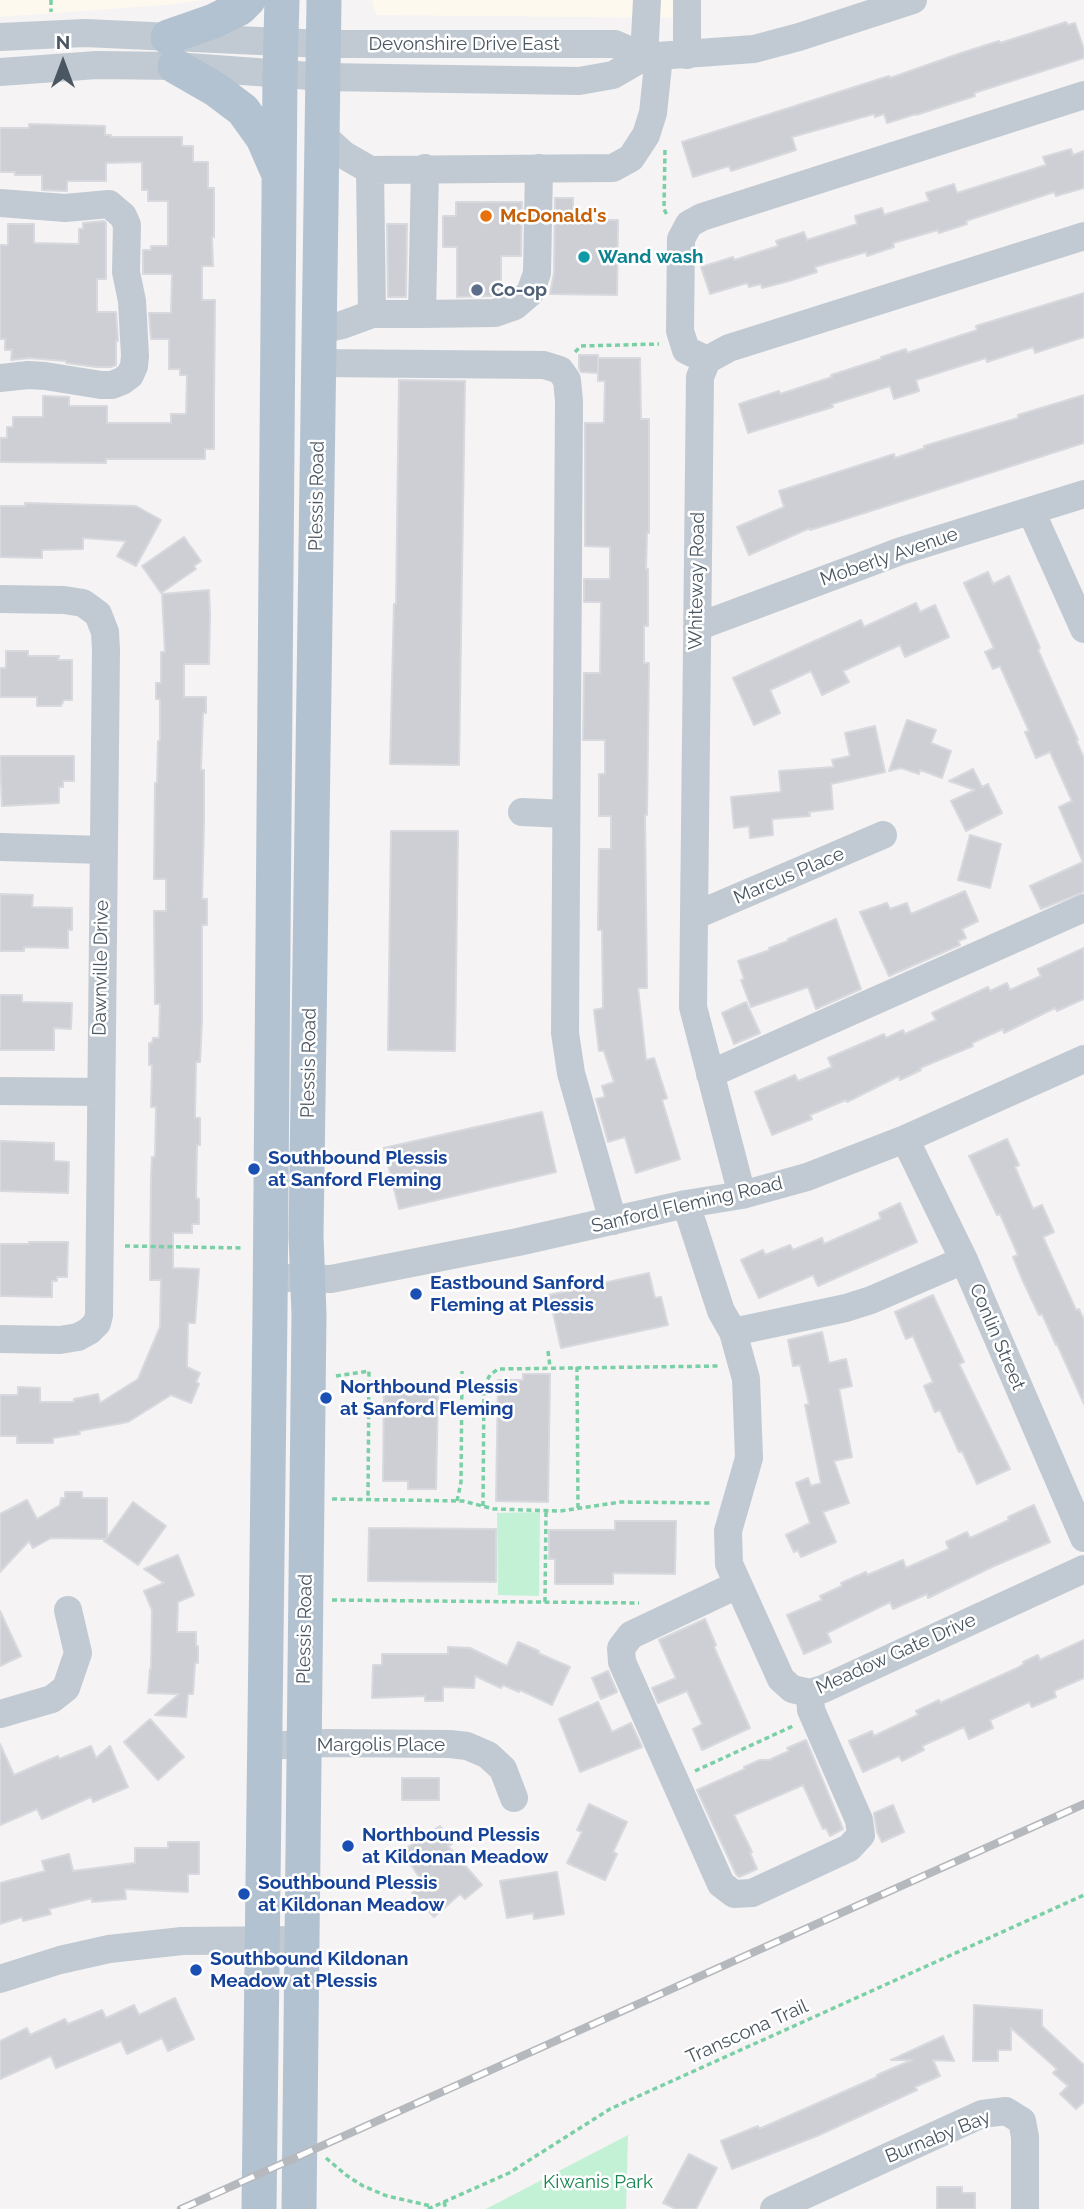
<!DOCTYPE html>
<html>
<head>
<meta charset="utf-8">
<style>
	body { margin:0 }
	#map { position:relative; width:1084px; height:2209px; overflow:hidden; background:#f5f3f3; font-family:Raleway,sans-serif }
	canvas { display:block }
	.north { position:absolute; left:28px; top:28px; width:70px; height:70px; -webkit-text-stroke:5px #fff; paint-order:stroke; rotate:0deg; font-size:19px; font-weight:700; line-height:28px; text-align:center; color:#4a5661 }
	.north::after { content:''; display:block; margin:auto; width:24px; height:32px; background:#4a5661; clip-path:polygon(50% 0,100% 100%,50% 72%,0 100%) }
</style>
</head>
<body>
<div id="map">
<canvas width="1084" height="2209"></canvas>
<div class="north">N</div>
</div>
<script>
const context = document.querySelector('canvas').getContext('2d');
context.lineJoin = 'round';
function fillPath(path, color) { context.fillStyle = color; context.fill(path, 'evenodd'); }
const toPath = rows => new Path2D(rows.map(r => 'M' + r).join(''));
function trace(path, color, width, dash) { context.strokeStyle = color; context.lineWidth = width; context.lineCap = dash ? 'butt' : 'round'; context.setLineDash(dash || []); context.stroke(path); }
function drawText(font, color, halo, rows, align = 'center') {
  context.font = font + ' Raleway,sans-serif'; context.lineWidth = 5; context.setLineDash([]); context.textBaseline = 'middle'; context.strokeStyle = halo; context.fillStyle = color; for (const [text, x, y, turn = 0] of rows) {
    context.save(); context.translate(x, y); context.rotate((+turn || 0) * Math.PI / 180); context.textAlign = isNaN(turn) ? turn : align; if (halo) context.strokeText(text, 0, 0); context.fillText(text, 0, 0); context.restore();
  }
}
fillPath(toPath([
	[0,0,203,0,167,5,0,17],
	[372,0,677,0,678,18,376,15]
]), '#fdf9ef');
fillPath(toPath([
	[540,1512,539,1596,498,1595,497,1513],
	[628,2135,626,2209,486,2209]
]), '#c3f1d5');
const building = toPath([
	[1066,22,1068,25,1075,23,1084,49,1084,58,974,93,975,96,916,115,916,114,887,123,884,114,875,117,874,114,792,137,796,150,731,171,729,166,693,177,682,142,889,76,890,78,961,53,999,41,1000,43,1066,22],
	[29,124,105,126,105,135,111,135,111,137,182,137,182,146,193,146,193,162,208,162,208,188,214,188,214,237,212,237,213,266,202,266,202,300,215,300,214,399,214,449,205,449,205,459,106,459,106,463,0,462,0,438,7,438,7,427,13,427,13,417,43,417,43,396,69,397,69,406,107,406,107,423,171,423,171,414,186,414,187,375,180,375,180,369,169,369,169,339,151,339,149,313,171,313,172,274,143,274,143,250,151,250,151,246,168,246,168,201,148,201,148,190,142,190,142,162,106,163,106,181,67,181,67,191,42,190,42,175,15,175,15,172,0,172,0,128,29,128,29,124],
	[1071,149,1073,155,1084,151,1084,188,1056,196,1054,192,966,221,967,224,939,233,938,230,893,243,894,247,867,256,866,252,815,267,817,272,789,281,762,288,761,284,749,287,747,283,710,294,701,267,733,257,734,260,778,246,776,241,804,232,807,240,857,224,855,216,882,208,884,215,929,201,926,193,954,184,957,193,1046,165,1043,157,1071,149],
	[555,198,573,198,573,220,618,220,617,295,550,294,554,273,555,198],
	[456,202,522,202,521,256,501,256,501,293,492,296,457,297,457,247,443,247,443,216,456,216,456,202],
	[104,221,106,223,106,279,97,279,97,312,116,312,118,341,116,341,116,365,111,367,96,367,66,363,66,361,29,358,11,360,12,350,5,350,5,339,0,339,0,245,8,245,8,224,34,224,34,243,79,244,79,229,83,229,83,223,104,221],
	[387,224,407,224,406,297,388,297,387,224],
	[1084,293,1084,337,1035,353,1033,347,987,362,986,358,916,380,919,391,894,399,890,386,832,404,833,407,748,433,739,404,779,391,780,394,832,377,831,375,881,359,881,357,906,349,907,353,977,330,976,326,1084,293],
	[579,355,598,355,598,373,581,372,579,368,579,355],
	[598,358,640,358,641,419,649,419,649,533,647,533,646,569,648,569,648,626,644,626,644,663,649,663,647,815,645,815,647,988,638,988,646,1060,654,1058,667,1098,662,1100,680,1159,636,1173,625,1137,608,1142,596,1099,605,1097,602,1086,614,1082,604,1051,599,1051,594,1010,603,1008,602,930,598,930,599,849,611,849,611,816,599,816,599,774,605,774,605,740,583,740,584,673,600,673,601,602,584,602,584,579,610,579,610,547,585,546,585,423,604,423,605,381,598,381,598,358],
	[399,380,465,381,459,765,390,764,394,604,396,604,399,380],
	[1084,395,1084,443,836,522,810,530,810,528,749,555,737,527,784,507,779,491,894,454,895,458,925,448,924,446,1018,418,1018,415,1084,395],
	[25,503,136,506,161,520,136,566,117,556,126,541,83,538,83,549,42,550,42,558,0,557,0,506,25,506,25,503],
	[184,537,201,561,194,566,196,569,161,593,142,566,184,537],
	[988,572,993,584,1009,576,1040,648,1038,650,1078,740,1076,740,1084,758,1084,892,1041,909,1030,886,1083,862,1059,807,1072,801,1050,752,1036,758,1025,732,1029,731,1000,666,993,669,985,652,994,648,964,583,988,572],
	[209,590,210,616,209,664,184,664,184,697,206,697,206,713,203,713,201,770,204,770,204,823,202,899,207,899,207,925,202,925,202,1020,200,1062,196,1062,195,1118,200,1118,200,1145,197,1145,196,1198,199,1199,199,1224,192,1224,192,1233,173,1233,173,1268,199,1269,195,1323,188,1323,187,1367,200,1373,196,1382,199,1384,191,1403,171,1395,128,1422,79,1431,80,1434,53,1438,53,1443,17,1443,17,1436,0,1436,0,1395,18,1395,18,1387,40,1388,40,1402,74,1402,74,1399,98,1394,100,1403,138,1379,160,1327,161,1280,150,1280,151,1176,152,1157,155,1157,156,1107,151,1107,152,1065,149,1065,149,1043,152,1043,153,1038,159,1038,160,1004,155,1004,154,911,166,911,166,879,154,879,155,783,157,783,158,741,160,741,160,699,156,699,156,683,161,683,161,652,165,652,162,594,209,590],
	[916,603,920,612,935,605,949,637,905,657,900,645,843,671,849,682,822,695,811,671,770,690,780,713,754,725,733,678,861,620,864,627,916,603],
	[6,651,28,651,28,656,59,656,58,660,72,660,72,700,64,700,61,706,37,706,37,697,0,697,0,668,6,668,6,651],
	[907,720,936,730,931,743,951,751,942,778,920,770,919,774,901,768,889,771,907,720],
	[875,726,885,772,831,784,833,809,809,812,810,816,772,819,773,835,750,838,749,826,734,828,731,797,781,792,779,771,834,767,832,760,850,756,845,733,875,726],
	[0,756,74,756,74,781,63,781,63,787,59,787,59,803,2,806,0,756],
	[973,769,982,787,988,784,1002,813,966,831,951,801,975,790,949,781,973,769],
	[391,831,458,831,455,1051,388,1050,391,831],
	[970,835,1001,844,990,888,958,880,970,835],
	[965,891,978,921,962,929,966,938,958,941,960,945,889,976,860,912,887,903,890,909,907,903,911,914,965,891],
	[0,894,33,895,32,907,72,908,72,930,68,930,68,948,24,947,24,951,0,951,0,894],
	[836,919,861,989,816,1009,808,987,751,1007,741,980,744,979,738,961,770,950,769,948,788,941,788,939,836,919],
	[1084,948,1084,999,1057,1011,1055,1008,1004,1033,1003,1029,972,1043,973,1046,920,1068,921,1070,900,1080,899,1076,847,1102,846,1100,810,1115,812,1119,772,1135,755,1092,795,1075,798,1081,832,1067,828,1058,884,1034,886,1038,903,1030,905,1034,936,1020,932,1013,988,987,990,991,1007,983,1010,990,1041,976,1038,969,1084,948],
	[0,995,22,995,22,1002,72,1003,71,1029,54,1028,54,1050,0,1050,0,995],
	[746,1002,760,1033,734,1044,722,1013,746,1002],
	[542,1112,556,1172,399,1209,384,1148,542,1112],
	[1007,1139,1019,1165,1015,1167,1033,1209,1042,1205,1054,1232,1043,1237,1076,1310,1079,1309,1084,1320,1084,1404,1057,1344,1056,1345,1042,1314,1039,1315,1022,1279,1013,1257,1018,1255,1000,1214,997,1215,969,1156,1007,1139],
	[0,1141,54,1143,54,1161,69,1162,68,1193,0,1191,0,1141],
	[900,1203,917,1242,818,1286,813,1275,759,1298,741,1260,763,1250,765,1255,790,1245,793,1250,822,1238,824,1244,881,1219,879,1213,900,1203],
	[29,1242,68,1242,67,1277,57,1277,57,1281,52,1281,52,1297,0,1296,0,1244,29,1244,29,1242],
	[649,1273,655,1298,661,1297,668,1325,561,1348,549,1295,649,1273],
	[933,1295,964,1362,959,1364,1010,1469,977,1484,962,1451,959,1452,940,1410,935,1412,924,1386,933,1382,913,1336,906,1339,895,1312,933,1295],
	[822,1332,829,1363,846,1359,852,1386,839,1389,852,1457,834,1461,849,1503,823,1512,836,1542,801,1557,798,1550,794,1552,786,1535,810,1523,796,1483,808,1478,811,1486,821,1483,805,1405,809,1404,800,1365,793,1366,788,1340,822,1332],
	[523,1374,550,1374,548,1502,496,1501,498,1380,523,1380,523,1374],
	[384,1393,438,1394,436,1489,408,1489,408,1481,383,1481,384,1393],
	[65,1492,82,1492,82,1498,107,1498,107,1538,133,1502,166,1526,138,1565,104,1541,106,1539,51,1538,33,1548,29,1541,0,1572,0,1514,27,1500,37,1519,60,1505,61,1498,65,1498,65,1492],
	[1034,1505,1050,1542,992,1567,928,1598,927,1594,893,1609,890,1602,827,1633,831,1642,804,1654,787,1615,822,1600,820,1596,842,1586,841,1583,866,1572,867,1575,903,1560,906,1568,949,1549,946,1542,967,1532,970,1538,1009,1520,1008,1517,1034,1505],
	[615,1521,676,1521,675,1574,613,1573,613,1584,555,1584,555,1559,549,1559,549,1530,615,1530,615,1521],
	[369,1528,496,1529,496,1582,368,1581,369,1528],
	[178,1555,194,1595,178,1602,177,1632,196,1632,196,1646,198,1646,198,1663,195,1663,193,1694,188,1694,186,1717,155,1715,179,1694,148,1693,150,1669,151,1669,152,1610,144,1591,164,1583,144,1569,178,1555],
	[0,1611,21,1656,0,1666,0,1611],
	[705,1619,716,1645,714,1647,750,1728,702,1750,693,1729,702,1724,687,1691,658,1703,652,1688,676,1678,659,1640,705,1619],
	[1084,1640,1084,1678,1054,1691,1056,1697,1032,1707,1029,1702,990,1720,993,1728,969,1739,964,1727,922,1746,924,1750,902,1761,899,1756,863,1772,849,1741,872,1731,874,1736,918,1715,916,1711,939,1700,940,1703,1015,1669,1024,1664,1023,1662,1038,1655,1040,1660,1084,1640],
	[518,1642,539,1651,538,1653,570,1667,552,1705,520,1690,519,1692,503,1685,501,1688,475,1676,474,1688,443,1687,443,1701,425,1701,425,1696,372,1698,373,1665,382,1665,382,1654,448,1654,448,1647,470,1648,507,1666,518,1642],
	[608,1671,617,1692,601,1699,592,1678,608,1671],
	[598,1702,612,1732,631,1723,642,1747,580,1772,559,1719,598,1702],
	[150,1719,184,1757,158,1780,124,1742,150,1719],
	[806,1740,843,1829,830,1836,826,1828,823,1829,803,1785,734,1815,752,1852,750,1853,757,1869,739,1877,736,1874,697,1790,745,1769,744,1767,760,1760,769,1760,789,1751,787,1748,806,1740],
	[0,1744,14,1775,58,1756,59,1759,91,1746,96,1758,110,1746,128,1787,93,1802,91,1797,42,1819,37,1809,0,1825,0,1744],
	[402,1778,439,1778,439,1800,402,1800,402,1778],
	[589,1804,627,1822,613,1852,617,1854,605,1880,567,1863,582,1832,577,1830,589,1804],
	[893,1805,904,1832,882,1842,877,1832,874,1813,893,1805],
	[440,1826,452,1844,448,1846,482,1885,465,1899,460,1894,434,1917,412,1893,423,1883,402,1851,440,1826],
	[168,1842,199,1842,199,1874,188,1874,188,1892,125,1889,126,1899,92,1902,92,1898,49,1909,51,1914,23,1921,22,1917,0,1924,0,1883,45,1871,42,1861,69,1854,73,1871,135,1863,135,1848,168,1848,168,1842],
	[557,1872,564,1914,534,1919,533,1913,507,1918,500,1881,557,1872],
	[175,1998,194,2039,168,2051,162,2038,127,2054,121,2041,56,2068,51,2056,0,2079,0,2041,27,2028,30,2035,65,2019,68,2024,102,2010,106,2018,134,2005,139,2015,175,1998],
	[974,2005,1042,2010,1042,2026,1084,2065,1084,2102,1076,2109,1060,2094,1068,2086,1053,2073,1057,2069,1011,2028,1011,2050,998,2050,998,2061,973,2061,974,2005],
	[943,2036,954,2061,933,2060,940,2076,915,2087,917,2090,817,2136,732,2169,721,2141,758,2126,759,2129,877,2077,877,2075,912,2060,891,2060,943,2036],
	[689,2154,717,2168,696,2209,676,2209,663,2203,689,2154],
	[937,2187,962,2187,962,2193,975,2193,975,2209,937,2209,937,2187]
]);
fillPath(building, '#cdcfd5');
trace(building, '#d7d9de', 2);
trace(toPath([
	[51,0,51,12],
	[665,150,664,209,667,215],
	[575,352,581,346,659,344],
	[125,1246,243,1248],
	[548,1351,550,1367],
	[577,1367,578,1508],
	[336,1376,369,1371,368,1499],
	[462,1386,484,1386],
	[332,1499,463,1501,494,1509,560,1511,621,1502,711,1503],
	[457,1501,461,1482,462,1371],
	[483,1506,484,1386,490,1375,498,1369,720,1366],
	[332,1600,639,1603],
	[545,1602,546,1511],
	[695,1771,793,1726],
	[326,2158,346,2175,363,2186,387,2196,431,2206],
	[444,2202,446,2209],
	[428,2209,509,2173,610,2109,1084,1895]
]), '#7ad0a6', 3.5, [5, 3.5]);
trace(toPath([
	[687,0,687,55],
	[0,37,85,33,324,44,615,44,644,57,754,49,799,37,913,0],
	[644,57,647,0],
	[0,72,97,65,175,66,324,77,579,81,613,75,644,57],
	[323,136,344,155,370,170,372,314],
	[370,170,613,168,631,158,646,135,653,113,659,56],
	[0,203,65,208,109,204,123,216,127,225,126,272,132,301,135,356,134,366,130,375,122,381,112,385,101,385,45,376,28,375,0,378],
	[422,314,495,313,515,306,530,293,537,273,539,168],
	[319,330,342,325,372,314,422,314,425,168],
	[707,360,686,350,680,331,681,239,689,224,702,217,1084,95],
	[318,363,544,365,560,370,567,380,569,401,565,1033,571,1073,613,1221],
	[1031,511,1084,629],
	[0,599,64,600,83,603,98,614,105,632,106,650,99,1315,97,1323,89,1331,78,1337,60,1340,0,1339],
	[697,627,901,551,1084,494],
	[522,812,566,814],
	[0,847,103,850],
	[694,916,883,835],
	[710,1074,1084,908],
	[0,1091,100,1092],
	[905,1139,964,1260,1084,1538],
	[742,1195,693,1007,700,377,707,360,729,348,1084,236],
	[686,1204,721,1311,733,1332,746,1379,749,1458,728,1531,729,1564,781,1679,792,1689,810,1693,823,1689,1084,1569],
	[286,1278,331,1279,518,1242,686,1204,742,1195,807,1177,905,1139,1084,1059],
	[733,1332,846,1308,871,1300,964,1260],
	[737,1585,631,1635,621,1648,622,1662,721,1884,734,1894,752,1893,849,1848,861,1835,859,1820,811,1710,810,1693],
	[0,1714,52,1699,66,1688,78,1653,68,1610],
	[264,1746,327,1743,450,1744,467,1746,488,1755,503,1769,514,1798],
	[0,1979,60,1960,109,1949,182,1941,302,1940],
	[774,2209,982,2114,1006,2111,1022,2121,1025,2137,1025,2209]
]), '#c1cad2', 28);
trace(toPath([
	[168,37,214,21,240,8,248,0],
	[175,66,215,89,243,110,263,138,277,170],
	[259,2209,270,1313,280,73,282,0],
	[299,2209,309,1314,306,1236,324,0]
]), '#b3c2d1', 35);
const rail = toPath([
	[181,2209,1084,1804]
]);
trace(rail, '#b5b8bd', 8);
trace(rail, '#fff', 5, [16]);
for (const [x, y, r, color] of [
	[486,216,7,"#e8710a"],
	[584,257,7,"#0f9aa8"],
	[477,290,7,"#5c6f8a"],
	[254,1169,7,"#1a4fb4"],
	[416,1294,7,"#1a4fb4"],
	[326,1398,7,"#1a4fb4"],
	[348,1846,7,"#1a4fb4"],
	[244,1894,7,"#1a4fb4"],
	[196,1970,7,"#1a4fb4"]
]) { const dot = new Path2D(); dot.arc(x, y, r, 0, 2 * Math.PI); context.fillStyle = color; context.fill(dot); trace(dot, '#fff', 2.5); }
drawText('19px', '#4a5661', '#fff', [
	["Devonshire Drive East",464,44],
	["Plessis Road",317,496,-89],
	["Moberly Avenue",889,557,-19],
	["Whiteway Road",697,581,-89],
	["Marcus Place",789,876,-23],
	["Dawnville Drive",101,968,-89],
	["Plessis Road",309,1063,-89],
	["Sanford Fleming Road",687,1205,-13],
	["Conlin Street",997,1337,67],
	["Plessis Road",305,1629,-89],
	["Meadow Gate Drive",896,1654,-24],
	["Margolis Place",381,1745],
	["Transcona Trail",747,2032,-24],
	["Burnaby Bay",938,2137,-22]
]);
drawText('bold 19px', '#c56008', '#fff', [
	["McDonald's",500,216]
], 'left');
drawText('bold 19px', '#0d838f', '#fff', [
	["Wand wash",598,257]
], 'left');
drawText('bold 19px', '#4e5e75', '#fff', [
	["Co-op",491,290]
], 'left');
drawText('bold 19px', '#164399', '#fff', [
	["Southbound Plessis",268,1158],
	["at Sanford Fleming",268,1180],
	["Eastbound Sanford",430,1283],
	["Fleming at Plessis",430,1305],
	["Northbound Plessis",340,1387],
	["at Sanford Fleming",340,1409],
	["Northbound Plessis",362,1835],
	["at Kildonan Meadow",362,1857],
	["Southbound Plessis",258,1883],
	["at Kildonan Meadow",258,1905],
	["Southbound Kildonan",210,1959],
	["Meadow at Plessis",210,1981]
], 'left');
drawText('19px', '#17864f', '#fff', [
	["Kiwanis Park",598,2182]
]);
</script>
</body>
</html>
